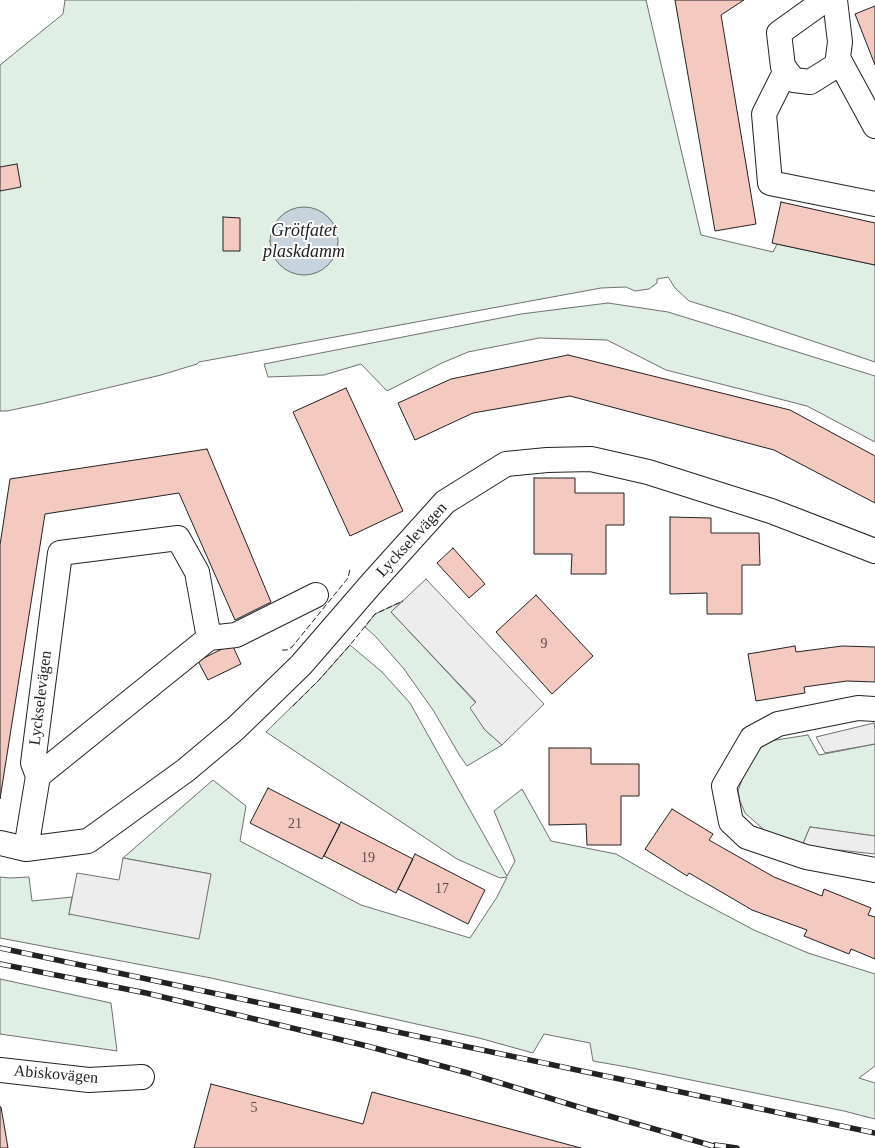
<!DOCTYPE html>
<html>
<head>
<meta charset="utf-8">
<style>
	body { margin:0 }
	canvas { display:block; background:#fff }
</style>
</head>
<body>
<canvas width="875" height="1148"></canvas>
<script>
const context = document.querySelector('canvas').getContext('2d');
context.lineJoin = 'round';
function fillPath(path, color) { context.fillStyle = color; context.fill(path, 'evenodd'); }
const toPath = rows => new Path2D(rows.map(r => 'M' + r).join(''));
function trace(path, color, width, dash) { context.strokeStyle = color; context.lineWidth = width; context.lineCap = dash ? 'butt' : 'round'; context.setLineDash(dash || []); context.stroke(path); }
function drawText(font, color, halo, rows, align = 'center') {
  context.font = font + ' Georgia,serif'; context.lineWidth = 4; context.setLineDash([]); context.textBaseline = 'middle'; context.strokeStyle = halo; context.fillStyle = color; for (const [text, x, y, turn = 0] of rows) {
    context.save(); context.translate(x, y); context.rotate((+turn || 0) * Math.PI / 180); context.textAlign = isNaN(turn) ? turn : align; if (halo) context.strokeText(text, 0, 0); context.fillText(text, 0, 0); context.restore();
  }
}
const green = toPath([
	[65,0,646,0,701,235,773,252,777,244,875,265,875,362,735,315,689,301,675,288,668,277,657,279,657,283,649,289,635,291,626,287,601,288,199,362,197,364,161,375,45,403,7,411,0,411,0,65,63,14,65,0],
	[608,303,668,312,875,376,875,442,807,406,666,370,607,340,539,338,468,352,442,363,387,391,361,364,324,375,268,377,264,364,521,314,608,303],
	[403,601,391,612,476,703,471,708,485,730,502,745,467,766,460,756,433,710,404,669,376,637,365,627,375,614,403,601],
	[350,645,382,672,410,703,507,876,515,861,494,811,522,789,551,841,616,854,686,894,754,930,808,953,875,974,875,1066,859,1078,875,1083,875,1119,844,1111,627,1067,593,1061,590,1043,544,1034,533,1053,479,1038,211,978,0,938,0,877,10,878,29,877,32,901,72,897,69,915,211,874,123,858,213,780,246,806,240,841,361,905,470,938,497,897,507,877,500,878,457,859,266,732,319,680,350,645],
	[808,735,819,755,875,744,875,836,810,827,802,846,772,837,745,813,740,801,738,791,748,762,763,742,808,735],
	[0,979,111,1003,117,1051,0,1034,0,979]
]);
fillPath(green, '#e0efe3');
trace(green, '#6f6f6f', 1);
const parking = toPath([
	[426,579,544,704,502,745,485,730,470,708,476,702,391,612,426,579],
	[874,723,875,729,875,744,825,753,816,737,874,723],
	[810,827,875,836,875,854,802,846,810,827],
	[123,858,211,874,199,939,69,914,77,873,119,880,123,858]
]);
fillPath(parking, '#ededed');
trace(parking, '#6f6f6f', 1);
const water = toPath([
	'270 241a34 34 0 1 1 68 0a34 34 0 1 1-68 0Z'
]);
fillPath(water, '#c7d3dd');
trace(water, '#6f6f6f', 1);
const building = toPath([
	[675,0,744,0,721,15,756,224,715,231,675,0],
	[875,6,875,65,855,14,875,6],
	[17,164,21,187,0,191,0,167,17,164],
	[781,202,875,223,875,265,772,243,781,202],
	[223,217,240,218,240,251,223,251,223,217],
	[568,355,790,410,875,456,875,503,774,450,570,396,473,413,415,440,398,403,451,379,568,355],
	[346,388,403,511,350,536,293,412,346,388],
	[207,449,271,602,235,620,179,493,45,514,0,799,0,545,10,479,207,449],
	[534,478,575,478,575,493,624,493,624,525,606,525,606,574,571,574,572,554,534,554,534,478],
	[670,517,711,518,711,533,759,533,760,565,742,565,742,614,707,614,707,593,670,594,670,517],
	[453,548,485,584,469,598,437,563,453,548],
	[536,595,593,656,552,694,496,632,536,595],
	[232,644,241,664,208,680,198,661,232,644],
	[795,646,796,652,842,646,875,647,875,682,847,681,804,687,805,693,756,701,748,654,795,646],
	[549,748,591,748,591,764,639,764,639,796,621,796,621,845,587,845,586,824,549,825,549,748],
	[268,788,340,825,322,859,250,823,268,788],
	[672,809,713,834,709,840,774,877,822,896,824,889,871,908,868,915,875,917,875,959,851,949,849,954,804,936,807,930,752,910,689,873,687,876,645,849,672,809],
	[341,822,413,859,396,893,324,856,341,822],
	[415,854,485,890,468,924,398,889,415,854],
	[211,1084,363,1124,372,1092,581,1148,194,1148,211,1084],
	[0,1107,1,1107,8,1148,0,1148,0,1107]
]);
fillPath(building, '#f3c9c0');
trace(building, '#222', 1);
const minor = toPath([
	[825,0,779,33,783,67,794,80,810,82,837,65,840,42,835,0],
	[838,58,875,126],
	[786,70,764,114,770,183,875,204],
	[209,638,236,635,316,595],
	[875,709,858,708,778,724,752,738,724,786,731,822,747,837,806,857,875,870],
	[0,843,26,849,88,841,186,770,236,728,301,665,372,583,445,502,506,464,547,460,591,459,648,472,771,511,875,551],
	[26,849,38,776,209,638,197,572,178,538,60,553,33,763,38,776],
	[0,1070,89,1080,142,1077]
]);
trace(minor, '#222', 26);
trace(minor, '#fff', 24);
const rail = toPath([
	[0,948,875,1133],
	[0,964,146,993,367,1046,468,1073,585,1109,720,1148],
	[715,1145,737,1148]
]);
trace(rail, '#222', 5.5);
trace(rail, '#fff', 4, [11]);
trace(toPath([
	[282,650,287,650,292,647,348,578,350,569],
	[293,706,319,680,350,645,375,614,403,601]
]), '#222', 1, [6, 2.5]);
drawText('14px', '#564c4a', null, [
	["9",544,644],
	["21",295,824],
	["19",368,858],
	["17",442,889],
	["5",254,1108]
]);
drawText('16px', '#222', '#fff', [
	["Lyckselevägen",412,540,-47],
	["Lyckselevägen",41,698,-83],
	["Abiskovägen",56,1075,5]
]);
drawText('italic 18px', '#222', '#fff', [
	["Grötfatet",304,231],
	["plaskdamm",304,252]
]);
</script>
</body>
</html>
